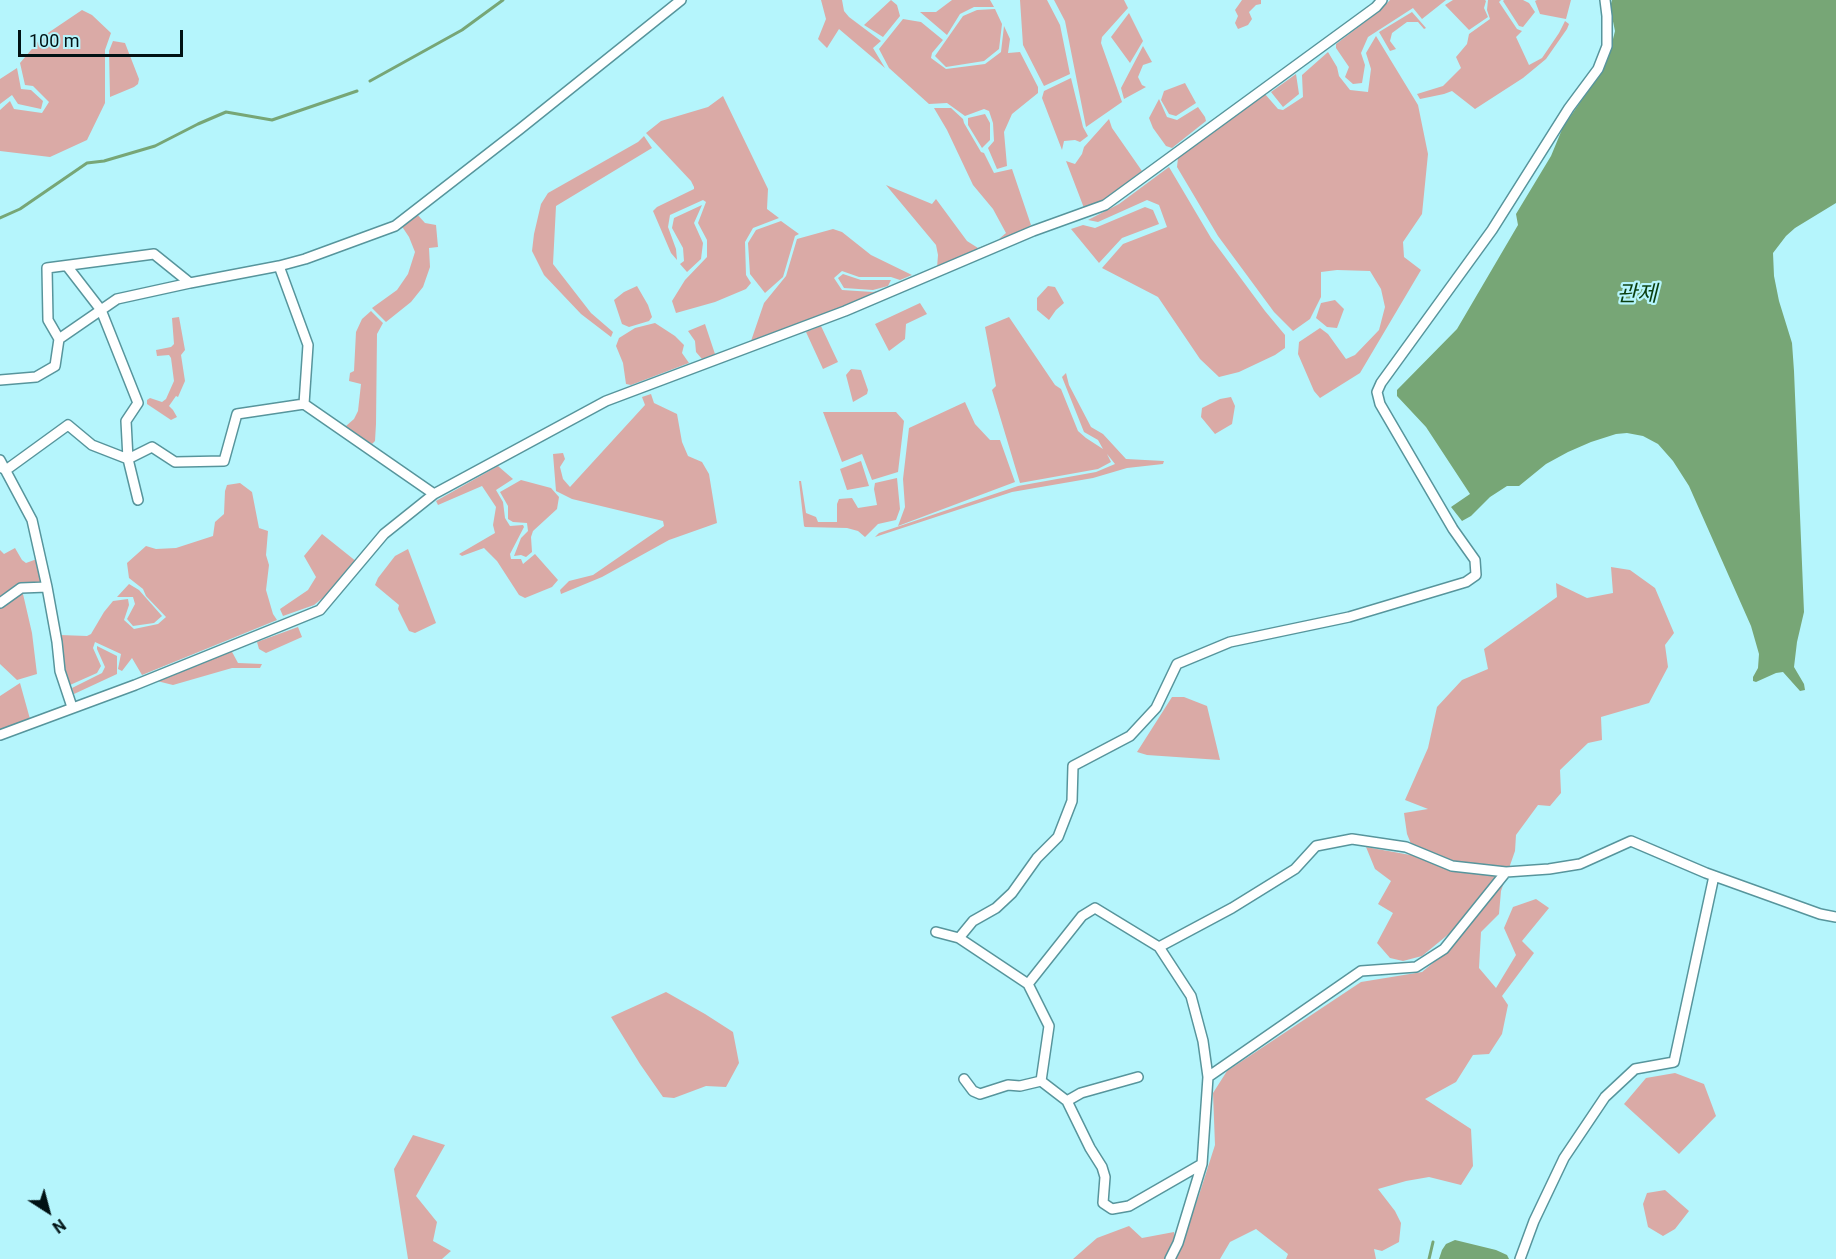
<!DOCTYPE html>
<html>
<head>
<meta charset="utf-8">
<style>
	body { margin:0 }
	#map { position:relative; width:1836px; height:1259px; overflow:hidden; background:#b5f5fc; font-family:Roboto,sans-serif }
	canvas { display:block }
	.north { position:absolute; left:18px; top:1181px; width:60px; height:60px; -webkit-text-stroke:4px #b5f5fc; paint-order:stroke; rotate:144deg; font-size:16px; font-weight:700; line-height:24px; text-align:center; color:#001214 }
	.north::after { content:''; display:block; margin:auto; width:21px; height:27px; background:#001214; clip-path:polygon(50% 0,100% 100%,50% 72%,0 100%) }
	.scale { position:absolute; left:18px; top:30px; width:165px; height:27px; box-sizing:border-box; border:3px solid #001214; border-top:0; padding-left:8px; font-size:18px; line-height:21px; white-space:nowrap; color:#001214; -webkit-text-stroke:4px #b5f5fc; paint-order:stroke }
</style>
</head>
<body>
<div id="map">
<canvas width="1836" height="1259"></canvas>
<div class="north">N</div>
<div class="scale">100 m</div>
</div>
<script>
const context = document.querySelector('canvas').getContext('2d');
context.lineJoin = 'round';
function fillPath(path, color) { context.fillStyle = color; context.fill(path, 'evenodd'); }
const toPath = rows => new Path2D(rows.map(r => 'M' + r).join(''));
function trace(path, color, width, dash) { context.strokeStyle = color; context.lineWidth = width; context.lineCap = dash ? 'butt' : 'round'; context.setLineDash(dash || []); context.stroke(path); }
function drawText(font, color, halo, rows, align = 'center') {
  context.font = font + ' Roboto,"Noto Sans KR",sans-serif'; context.lineWidth = 4.5; context.setLineDash([]); context.textBaseline = 'middle'; context.strokeStyle = halo; context.fillStyle = color; for (const [text, x, y, turn = 0] of rows) {
    context.save(); context.translate(x, y); context.rotate((+turn || 0) * Math.PI / 180); context.textAlign = isNaN(turn) ? turn : align; if (halo) context.strokeText(text, 0, 0); context.fillText(text, 0, 0); context.restore();
  }
}
fillPath(toPath([
	[821,0,842,0,844,11,849,17,881,41,873,48,885,68,839,29,827,48,818,39,826,19],
	[891,0,897,5,900,16,883,37,864,25],
	[952,0,990,0,994,7,974,7,960,14,947,35,920,12,936,12],
	[1020,0,1047,0,1060,25,1070,74,1044,86,1023,45],
	[1054,0,1124,0,1128,8,1102,37,1101,43,1122,102,1086,127,1065,21],
	[1242,0,1261,0,1261,4,1256,5,1249,12,1252,19,1248,25,1238,29,1235,23,1238,16,1235,10],
	[1390,0,1446,0,1422,19,1413,8,1368,37,1361,53,1365,65,1362,83,1353,84,1345,77,1349,67,1336,48,1336,44,1378,12],
	[1453,0,1485,0,1486,1,1484,8,1488,17,1469,30,1445,5],
	[1488,0,1501,0,1499,2,1517,29,1522,31,1516,37,1529,65,1542,58,1559,33,1565,21,1569,24,1567,29,1546,59,1523,78,1475,109,1452,91,1444,94,1420,99,1417,94,1443,86,1461,68,1456,57,1467,44,1469,34,1490,19,1487,10],
	[1504,0,1523,0,1529,3,1535,12,1523,27,1519,26,1503,1],
	[1537,0,1571,0,1566,19,1540,14,1535,1],
	[995,9,1002,24,999,49,984,61,946,67,935,56,963,16,977,10],
	[82,10,92,15,111,33,105,50,105,103,87,140,50,157,0,151,0,110,10,101,14,109,42,113,49,102,33,86,25,85,20,63,42,37],
	[1412,12,1426,28,1424,29,1418,22,1407,22,1392,33,1390,41,1396,49,1390,51,1379,32],
	[1129,13,1143,41,1130,63,1111,37],
	[903,19,921,22,943,40,932,53,931,58,946,69,985,64,1001,52,1004,26,1010,39,1008,53,1020,52,1021,54,1038,87,1038,93,1012,114,1004,132,1007,166,997,169,988,148,994,141,993,123,989,111,984,109,965,116,947,103,929,104,889,68,879,49],
	[1376,36,1418,105,1428,154,1422,214,1403,242,1404,257,1421,270,1360,373,1320,398,1314,391,1298,354,1299,342,1320,328,1328,334,1346,359,1355,355,1379,330,1385,307,1381,289,1370,271,1337,270,1321,272,1321,297,1310,319,1293,331,1274,312,1218,236,1177,167,1178,158,1265,94,1278,109,1283,110,1303,97,1302,75,1328,52,1337,67,1339,76,1350,90,1368,92,1371,69,1366,53],
	[113,41,125,43,139,79,138,84,134,87,110,97,109,51],
	[1143,46,1152,62,1143,65,1138,77,1142,85,1146,87,1124,99,1121,88],
	[17,68,21,89,31,90,43,101,41,109,18,104,12,95,0,104,0,79],
	[1296,74,1299,94,1283,107,1271,92],
	[1071,78,1083,127,1088,136,1080,142,1075,140,1064,141,1062,150,1042,98,1044,91],
	[1185,83,1196,103,1176,116,1169,114,1161,100,1164,91],
	[723,96,768,189,767,209,779,218,753,228,745,242,746,275,751,283,746,289,715,302,676,313,672,301,685,280,707,257,707,240,698,223,706,202,703,200,670,215,668,227,676,249,677,260,671,253,653,211,657,207,694,189,694,187,691,181,646,133,661,121,708,107],
	[1159,99,1167,117,1177,120,1198,107,1205,117,1206,121,1172,148,1166,146,1153,128,1149,118],
	[934,108,951,108,963,119,964,123,981,152,984,153,994,173,1012,169,1031,225,1026,229,999,239,1006,233,993,209,973,185,947,130],
	[985,114,990,123,990,140,982,148,968,125,968,118],
	[1109,119,1112,128,1142,171,1102,201,1084,208,1066,161,1075,164,1082,154,1084,147],
	[644,136,652,148,556,206,553,264,591,313,613,332,611,337,581,314,544,275,532,251,534,234,541,204,548,193,638,142],
	[1169,167,1211,238,1265,311,1285,335,1285,348,1275,355,1239,372,1219,377,1200,359,1158,297,1102,268,1123,244,1167,227,1159,205,1147,200,1098,222,1088,220,1119,204],
	[886,185,932,204,936,199,967,241,978,248,993,242,991,245,937,268,938,255,936,245],
	[702,205,694,223,703,243,701,259,687,272,680,264,684,261,683,248,672,228,674,218],
	[1145,207,1153,210,1159,224,1122,238,1099,263,1071,229,1083,225,1095,228],
	[416,213,425,223,436,225,438,247,429,248,430,267,423,287,411,302,386,322,372,308,397,290,408,274,415,252,409,237,401,225],
	[781,221,799,234,795,236,783,277,765,293,750,274,748,243,756,230],
	[833,229,842,232,871,255,912,275,900,280,891,277,859,277,842,271,834,278,842,290,873,292,892,288,751,341,764,303,786,276,797,239],
	[843,274,861,280,891,280,888,286,873,290,844,288,838,278],
	[637,286,648,305,652,317,649,321,629,327,622,324,614,300,624,292],
	[1048,286,1055,287,1064,303,1056,310,1049,320,1037,310,1037,298],
	[1335,300,1344,309,1337,328,1327,327,1316,318,1321,303],
	[920,303,927,314,906,324,905,339,889,351,875,324],
	[371,311,383,323,377,334,376,424,375,441,372,444,347,429,346,426,354,419,358,411,361,384,349,381,350,373,354,371,356,332,362,319],
	[179,317,185,350,181,355,185,381,178,397,176,396,169,406,173,410,177,417,171,420,147,404,147,400,150,398,162,402,166,399,174,381,171,358,169,355,157,356,156,350,171,347,174,344,172,318],
	[1009,317,1055,385,1061,389,1078,431,1086,438,1103,449,1098,440,1084,432,1062,377,1066,373,1069,385,1091,427,1103,434,1126,459,1164,461,1163,464,1127,468,1093,478,1012,492,875,537,879,533,1018,486,1096,472,1115,464,1107,454,1111,462,1098,469,1020,483,992,390,996,386,985,327],
	[655,323,675,336,684,345,682,353,689,363,631,385,626,384,623,363,616,346,619,338,635,328],
	[705,324,715,354,702,359,696,352,695,341,688,331],
	[821,326,838,362,823,369,806,332],
	[851,369,861,370,868,390,867,394,853,402,846,375],
	[651,394,654,403,677,414,682,442,688,456,702,462,709,474,717,523,669,540,602,577,561,594,560,590,569,581,593,575,664,526,663,521,572,499,556,491,553,454,563,453,565,459,560,467,563,479,570,487,645,405,642,397],
	[1231,397,1235,406,1232,424,1215,434,1201,417,1202,408,1220,399],
	[965,402,975,424,990,440,1000,440,1015,482,898,526,905,507,903,479,909,428],
	[823,412,896,412,904,421,898,472,872,480,862,454,842,462],
	[861,461,869,486,847,490,840,469],
	[498,466,513,479,496,490,503,502,505,518,510,526,523,525,524,527,510,554,511,559,521,559,523,564,535,554,558,580,552,587,525,598,519,595,497,561,484,548,462,556,459,554,495,533,493,525,496,507,482,486,438,505,436,501],
	[897,478,900,509,896,520,878,524,865,537,858,531,847,528,805,527,804,526,799,481,801,481,806,513,816,517,818,522,837,522,837,504,839,499,852,498,858,508,877,505,874,489,875,483],
	[521,480,551,488,559,497,557,509,533,531,531,537,532,552,526,557,521,555,514,556,521,538,528,531,527,523,513,522,508,519,508,506,500,492],
	[240,483,252,492,259,528,268,531,266,555,269,565,266,590,273,614,277,620,142,675,132,658,122,671,118,669,121,654,95,642,93,648,101,666,97,673,70,685,67,681,60,635,87,636,91,634,104,612,113,601,128,599,129,605,124,620,134,629,158,624,166,617,146,596,143,589,129,578,127,563,146,546,156,549,176,548,213,536,215,522,224,514,225,491,227,485],
	[322,534,357,562,335,588,314,605,283,616,280,609,308,590,316,577,304,556],
	[15,548,22,560,26,563,37,559,42,583,1,598,0,596,0,550,4,554],
	[408,549,436,623,415,633,409,631,398,609,399,605,375,585,378,578,395,556],
	[1611,567,1630,570,1655,588,1674,633,1665,645,1668,667,1649,703,1601,717,1602,740,1588,743,1560,770,1561,793,1550,806,1538,805,1516,835,1515,851,1501,891,1499,914,1481,932,1479,968,1496,988,1516,955,1504,928,1513,907,1536,899,1549,908,1522,941,1534,953,1502,996,1508,1005,1502,1034,1489,1054,1473,1055,1456,1082,1425,1099,1471,1129,1473,1166,1461,1185,1429,1177,1406,1181,1378,1189,1395,1211,1401,1223,1399,1242,1382,1251,1374,1249,1376,1259,1286,1259,1288,1254,1256,1229,1230,1242,1220,1259,1073,1259,1097,1238,1129,1226,1142,1238,1174,1232,1176,1258,1199,1195,1215,1145,1213,1093,1227,1071,1361,982,1422,972,1451,948,1462,930,1450,933,1422,956,1403,961,1390,958,1377,943,1393,913,1378,904,1391,881,1375,869,1366,847,1416,856,1407,834,1404,813,1428,809,1405,800,1428,748,1437,707,1462,680,1488,669,1484,649,1557,597,1556,583,1587,598,1613,593],
	[129,584,139,590,162,616,154,623,133,626,127,619,135,604,133,597,117,597],
	[19,594,23,594,32,633,37,674,17,680,0,664,0,608],
	[298,627,302,637,266,653,259,649,257,642],
	[97,646,117,656,117,674,74,694,72,688,102,673,105,667,97,649],
	[231,650,238,663,262,664,260,668,232,668,173,685,157,681],
	[20,683,30,719,0,730,0,696],
	[1172,697,1184,697,1207,706,1220,760,1147,755,1137,752],
	[666,992,705,1014,733,1032,739,1063,726,1087,706,1086,674,1098,663,1097,640,1064,611,1017],
	[1675,1073,1704,1084,1716,1116,1679,1154,1624,1104,1646,1078],
	[413,1135,445,1145,416,1196,437,1222,433,1241,451,1251,442,1259,408,1259,394,1169],
	[1665,1190,1689,1211,1675,1229,1663,1236,1648,1227,1643,1204,1647,1193]
]), '#daaaa6');
fillPath(toPath([
	[1612,0,1836,0,1836,203,1795,228,1786,236,1773,253,1774,276,1779,301,1792,343,1794,371,1804,612,1797,642,1794,667,1804,684,1805,690,1800,691,1783,672,1776,673,1756,682,1753,681,1753,677,1758,668,1759,654,1751,626,1689,486,1673,461,1658,444,1643,436,1627,433,1616,434,1591,442,1568,452,1546,464,1519,486,1507,486,1490,497,1471,516,1462,521,1451,507,1470,494,1426,427,1397,396,1397,390,1457,329,1518,225,1516,214,1551,156,1563,127,1595,81,1605,62,1612,43,1615,31,1610,7],
	[1455,1240,1496,1250,1507,1255,1509,1259,1439,1259,1442,1250,1446,1244]
]), '#77a676');
trace(toPath([
	[370,81,462,30,503,0],
	[0,218,20,209,87,163,104,161,155,146,198,124,226,112,272,120,357,91],
	[1429,1259,1433,1242]
]), '#77a676', 3);
const minor = toPath([
	[67,266,101,310,138,403,126,421,128,459,138,500],
	[279,266,305,259,395,226,520,129,681,0],
	[59,339,117,299,190,283],
	[0,380,36,377,55,366,59,339,48,320,47,268,154,254,190,283,279,266,308,345,304,404,434,494],
	[0,460,32,520,47,587,57,642,60,671,72,707],
	[0,467,6,470,68,425,92,445,128,459,152,447,175,462,224,461,237,414,304,404],
	[0,603,21,588,47,587],
	[0,735,135,685,320,610,384,534,434,494,606,401,845,311,1033,231,1105,205,1376,7,1382,0],
	[936,932,959,938,1028,984,1049,1026,1041,1081,1067,1101,1090,1148,1102,1167,1105,1177,1103,1203,1112,1209,1129,1206,1202,1164],
	[959,938,973,921,996,908,1012,893,1037,858,1058,837,1072,801,1073,766,1130,736,1156,708,1177,664,1230,642,1349,617,1466,582,1476,575,1475,560,1453,529,1380,404,1377,392,1381,383,1492,230,1569,108,1598,69,1607,46,1607,16,1605,0],
	[1159,947,1191,996,1203,1041,1208,1077],
	[1028,984,1082,916,1095,908,1159,947,1232,908,1295,869,1316,846,1352,839,1406,847,1452,866,1506,872],
	[964,1079,973,1091,980,1094,1008,1085,1020,1086,1041,1081],
	[1067,1101,1081,1093,1138,1077],
	[1170,1259,1178,1243,1202,1164,1208,1077,1361,971,1416,967,1444,949,1506,872,1549,869,1580,864,1631,841,1706,873,1820,914,1836,917],
	[1520,1259,1534,1221,1564,1158,1605,1097,1635,1069,1674,1062,1714,876]
]);
trace(minor, '#57959c', 12);
trace(minor, '#fff', 9);
drawText('italic 22px', '#0a3e0e', '#b5f5fc', [
	["관제",1637,295]
]);
</script>
</body>
</html>
